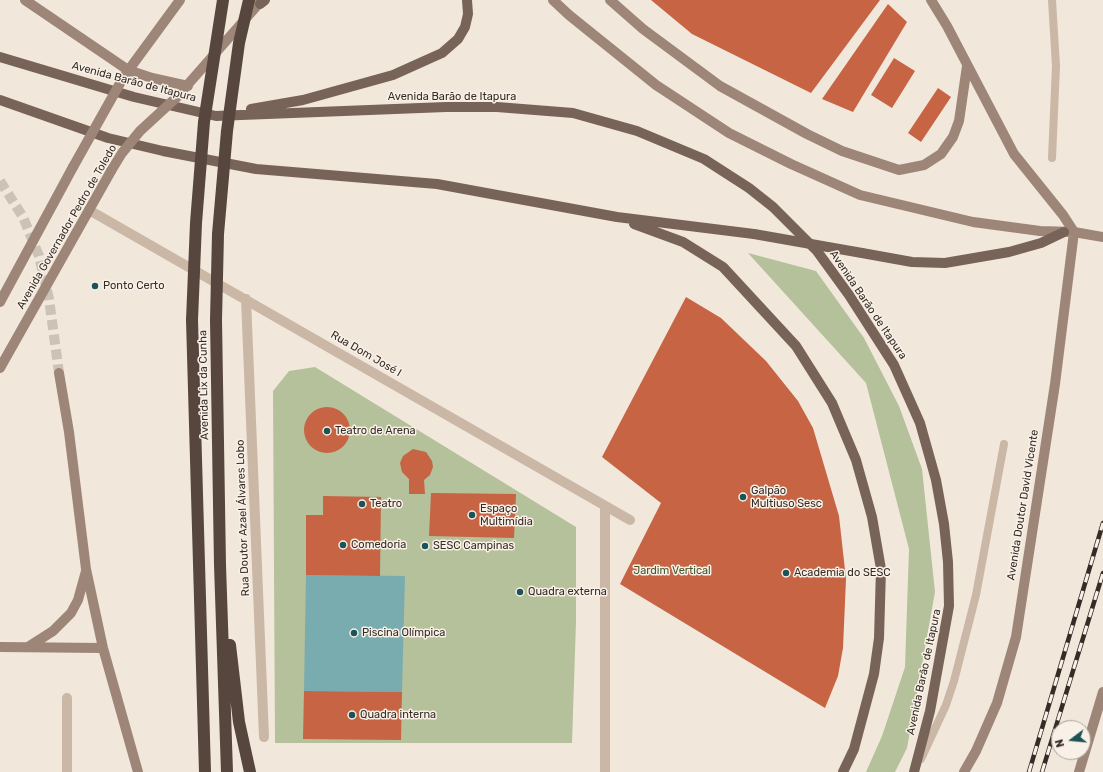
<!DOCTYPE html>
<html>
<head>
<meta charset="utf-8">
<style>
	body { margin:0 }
	#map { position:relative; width:1103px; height:772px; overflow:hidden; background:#f2e7db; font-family:Rubik,sans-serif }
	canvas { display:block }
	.north { position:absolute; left:1051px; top:720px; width:40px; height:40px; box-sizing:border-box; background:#f9f1e7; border:1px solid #aba29a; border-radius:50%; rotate:254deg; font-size:11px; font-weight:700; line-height:16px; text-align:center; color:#362c27 }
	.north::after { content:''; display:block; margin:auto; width:14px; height:18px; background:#1d5357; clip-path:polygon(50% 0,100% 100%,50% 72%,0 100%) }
</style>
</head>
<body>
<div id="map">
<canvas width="1103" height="772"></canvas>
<div class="north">N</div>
</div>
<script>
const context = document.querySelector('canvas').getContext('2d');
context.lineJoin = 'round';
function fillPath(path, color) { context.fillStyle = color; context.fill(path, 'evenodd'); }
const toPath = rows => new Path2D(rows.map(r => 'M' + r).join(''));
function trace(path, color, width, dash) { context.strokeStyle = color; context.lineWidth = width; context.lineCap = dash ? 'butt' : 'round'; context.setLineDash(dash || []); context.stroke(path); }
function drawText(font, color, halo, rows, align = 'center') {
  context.font = font + ' Rubik,sans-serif'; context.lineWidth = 3; context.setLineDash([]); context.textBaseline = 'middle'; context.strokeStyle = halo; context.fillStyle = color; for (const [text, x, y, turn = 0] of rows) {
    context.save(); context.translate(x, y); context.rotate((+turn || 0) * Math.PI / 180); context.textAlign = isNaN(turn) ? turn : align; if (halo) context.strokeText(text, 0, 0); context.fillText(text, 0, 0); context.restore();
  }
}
fillPath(toPath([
	[748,253,816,271,864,338,899,406,922,469,935,592,907,748,895,772,866,772,882,736,905,667,909,549,866,383],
	[315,367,576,527,576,622,572,743,275,743,273,391,289,371]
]), '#b4c19b');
fillPath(toPath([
	[306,575,405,576,402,692,304,691]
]), '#79acaf');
fillPath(toPath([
	[651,0,880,0,811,93,692,34],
	[888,4,907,22,853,112,822,99],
	[894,58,915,71,892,108,871,95],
	[938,88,951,97,921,142,908,133],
	[686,297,721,318,766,361,798,401,813,428,839,516,846,579,843,648,838,676,825,708,620,584,661,503,602,457],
	'304 430a23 23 0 1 1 46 0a23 23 0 1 1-46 0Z',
	[413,449,426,452,432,461,433,467,430,475,424,480,425,494,409,494,409,479,402,472,400,463,403,456],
	[431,493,516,494,514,538,429,536],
	[323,496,381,497,380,576,306,575,306,515,323,515],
	[304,691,402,692,401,740,303,739]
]), '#c66444');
trace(toPath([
	[0,181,23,217,39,256,49,299,59,373]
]), '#ccc2b7', 10, [10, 5]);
trace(toPath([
	[1052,158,1056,66,1052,0],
	[921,759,946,705,954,681,976,595,1004,444]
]), '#cab7a6', 8);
trace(toPath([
	[89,210,630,520],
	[246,299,264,737],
	[605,506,605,772],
	[67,772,67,698]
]), '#cab7a6', 10);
trace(toPath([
	[25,0,128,70,152,78,188,86],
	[553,0,569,15,656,85,729,133,791,164,860,195,973,222,1040,231,1074,232,1103,237],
	[610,0,643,29,720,86,807,134,842,151,899,170,924,165,941,154,953,137,959,121,967,66],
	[931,0,947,26,1014,154,1063,215,1074,232],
	[125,75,180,0],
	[183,90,262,0],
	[0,302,73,167],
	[0,368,111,171],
	[59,373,69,432,86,569,103,648,138,772],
	[0,647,103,648],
	[28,647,53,631,71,613,78,600,86,571],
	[964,772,976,751,997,703,1016,637,1055,384,1074,232],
	[1079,772,1103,692]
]), '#9d8678', 10);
trace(toPath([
	[260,4,265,0],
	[0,57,134,97,216,116,446,107,497,107,573,113,637,131,704,159,749,188,773,207,817,251,849,295,894,365,920,423,936,480,944,524,948,562,949,606,930,711,914,772],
	[0,100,108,138,163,151,256,169,437,184,617,217,754,234],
	[251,109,303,100,393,75,442,53,458,39,465,27,468,14,467,0],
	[634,224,683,242,723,267,796,346,832,403,856,460,872,517,881,569,879,638,874,674,854,749,843,772],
	[862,253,912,262,945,263,1009,252,1041,243,1064,232]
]), '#786358', 10);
trace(toPath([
	[192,320,205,772],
	[216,320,220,565,227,772],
	[230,645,239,722,250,772]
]), '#57463e', 12);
const rail = toPath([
	[1029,772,1103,523],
	[1042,772,1103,573]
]);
trace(rail, '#362c27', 4.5);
trace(rail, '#f9f1e7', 3, [9]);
trace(toPath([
	[73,167,123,78],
	[111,171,122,153,140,131,178,96]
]), '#9d8678', 10);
trace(toPath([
	[754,234,862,253]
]), '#786358', 10);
trace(toPath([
	[192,320,196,223,204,122,223,0],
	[216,320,218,234,227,131,239,43,249,0]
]), '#57463e', 12);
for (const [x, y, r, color] of [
	[95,286,4,"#1d5357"],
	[327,431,4,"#1d5357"],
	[743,497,4,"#1d5357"],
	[362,504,4,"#1d5357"],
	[472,515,4,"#1d5357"],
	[343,545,4,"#1d5357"],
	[425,546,4,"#1d5357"],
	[786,573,4,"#1d5357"],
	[520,592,4,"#1d5357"],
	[354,633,4,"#1d5357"],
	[352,715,4,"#1d5357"]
]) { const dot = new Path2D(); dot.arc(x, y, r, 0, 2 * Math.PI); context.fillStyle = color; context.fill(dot); trace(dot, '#f9f1e7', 1.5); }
drawText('11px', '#362c27', '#f9f1e7', [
	["Avenida Barão de Itapura",134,82,15],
	["Avenida Barão de Itapura",452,97],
	["Avenida Governador Pedro de Toledo",67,227,-60],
	["Avenida Barão de Itapura",868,305,56],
	["Rua Dom José I",366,354,30],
	["Avenida Lix da Cunha",204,385,-91],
	["Avenida Doutor David Vicente",1023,505,-81],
	["Rua Doutor Azael Álvares Lobo",243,518,-92],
	["Avenida Barão de Itapura",924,672,-78]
]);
drawText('11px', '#362c27', '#f9f1e7', [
	["Ponto Certo",103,286],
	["Teatro de Arena",335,431],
	["Galpão",751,491],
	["Multiuso Sesc",751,504],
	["Teatro",370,504],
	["Espaço",480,509],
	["Multimídia",480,522],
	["Comedoria",351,545],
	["SESC Campinas",433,546],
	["Academia do SESC",794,573],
	["Quadra externa",528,592],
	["Piscina Olímpica",362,633],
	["Quadra interna",360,715]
], 'left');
drawText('11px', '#45542b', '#f9f1e7', [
	["Jardim Vertical",672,571]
]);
</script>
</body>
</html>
